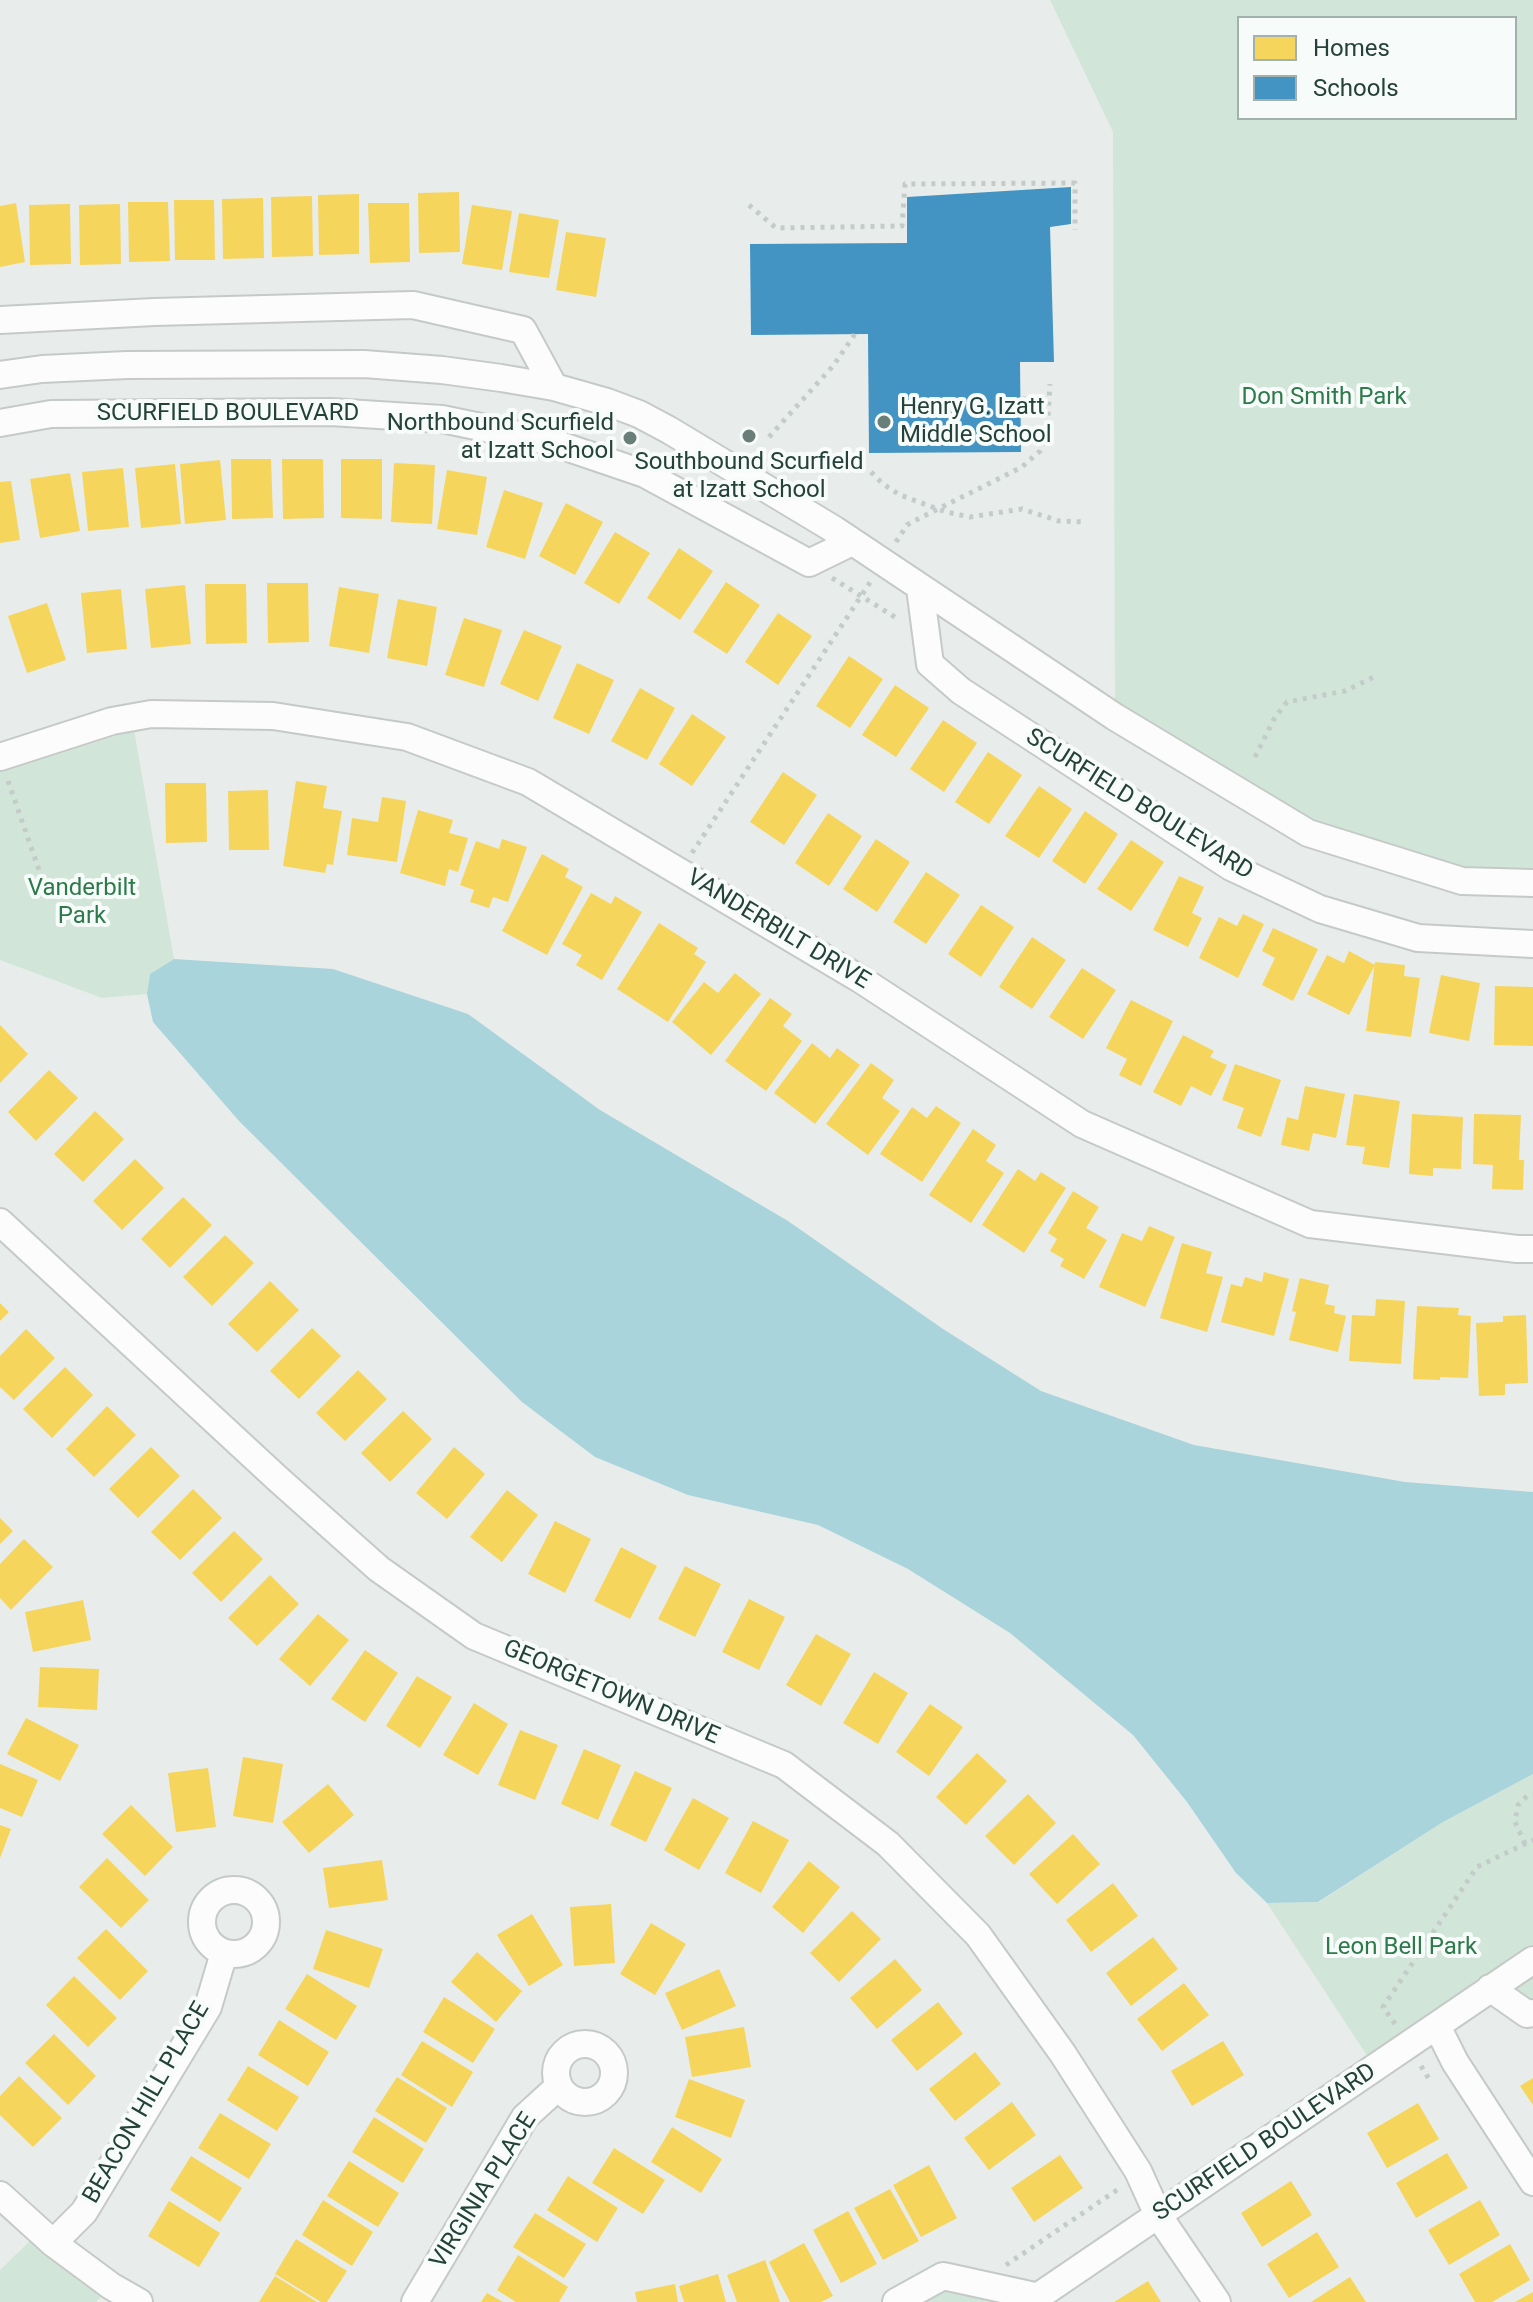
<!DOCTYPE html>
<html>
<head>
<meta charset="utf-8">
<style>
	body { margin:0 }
	#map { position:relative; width:1533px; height:2302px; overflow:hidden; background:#e8edeb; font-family:Roboto,sans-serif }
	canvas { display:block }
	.legend { position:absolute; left:1237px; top:16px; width:280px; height:104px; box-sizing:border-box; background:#f7fbf9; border:2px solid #a3b1ad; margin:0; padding:10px 14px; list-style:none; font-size:24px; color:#24423a }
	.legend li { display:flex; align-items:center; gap:16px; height:40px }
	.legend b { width:40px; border:2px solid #a3b1ad }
</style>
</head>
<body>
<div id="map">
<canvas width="1533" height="2302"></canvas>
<ul class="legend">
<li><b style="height:22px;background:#f6d55c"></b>Homes</li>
<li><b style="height:22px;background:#4393c3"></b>Schools</li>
</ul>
</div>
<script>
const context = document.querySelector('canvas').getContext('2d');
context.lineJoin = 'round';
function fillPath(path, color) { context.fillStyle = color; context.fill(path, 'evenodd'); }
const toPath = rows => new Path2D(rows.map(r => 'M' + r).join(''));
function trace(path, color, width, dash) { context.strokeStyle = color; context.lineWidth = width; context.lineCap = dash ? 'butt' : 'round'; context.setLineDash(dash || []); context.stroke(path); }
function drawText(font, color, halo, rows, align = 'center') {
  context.font = font + ' Roboto,sans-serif'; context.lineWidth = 8; context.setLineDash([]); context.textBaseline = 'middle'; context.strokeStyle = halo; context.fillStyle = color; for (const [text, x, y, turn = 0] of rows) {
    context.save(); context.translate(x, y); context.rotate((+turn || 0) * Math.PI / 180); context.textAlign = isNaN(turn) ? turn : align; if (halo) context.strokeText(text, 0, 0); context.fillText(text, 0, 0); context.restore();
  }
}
fillPath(toPath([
	[1050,0,1533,0,1533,883,1462,881,1308,833,1115,717,1113,132],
	[1239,18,1515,18,1515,118,1239,118],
	[134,730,174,959,150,974,147,994,102,998,0,960,0,772],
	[1533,1774,1533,2013,1490,1988,1379,2074,1267,1903,1319,1902,1443,1822],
	[40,2231,111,2286,96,2302,0,2302,0,2270],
	[943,2276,1037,2302,896,2302]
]), '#d1e6d8');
fillPath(toPath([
	[174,959,333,969,468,1014,600,1110,788,1221,943,1329,1041,1391,1194,1445,1405,1482,1533,1492,1533,1774,1443,1822,1318,1902,1267,1903,1236,1873,1187,1802,1133,1735,1010,1633,908,1569,818,1525,688,1495,595,1457,522,1402,239,1121,153,1022,147,994,150,974]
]), '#a9d4db');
fillPath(toPath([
	[459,192,460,252,419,253,418,193],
	[359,194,359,254,319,255,318,195],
	[312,196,313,256,272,257,271,197],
	[263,198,264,258,223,259,222,199],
	[174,200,214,200,215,260,175,260],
	[128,202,168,202,170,261,129,262],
	[16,203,25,262,0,267,0,206],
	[368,203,409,203,410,262,370,263],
	[70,204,71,264,30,265,29,205],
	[120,204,121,264,80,265,79,205],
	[472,205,512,211,502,270,462,264],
	[519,213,559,220,549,278,509,272],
	[566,232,606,238,596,297,556,290],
	[231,459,271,459,273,518,232,519],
	[282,459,323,459,324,518,283,519],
	[341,459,382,459,382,519,341,518],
	[220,460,226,520,185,524,180,464],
	[394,463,435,465,432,524,391,522],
	[175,464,181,524,141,528,135,468],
	[123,468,129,527,88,531,82,472],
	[447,470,487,477,477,535,437,529],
	[70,473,80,531,40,538,30,479],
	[11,481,20,540,0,543,0,482],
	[504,490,543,503,525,559,486,547],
	[566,503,603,522,575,575,539,556],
	[615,532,650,553,619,604,584,583],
	[679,548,713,571,680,620,647,598],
	[726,582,760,605,727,654,693,632],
	[267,583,308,583,309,642,268,643],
	[205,584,246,584,247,643,206,644],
	[185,585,191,644,151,648,145,589],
	[339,587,379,594,369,653,329,646],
	[121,589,127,649,87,653,81,593],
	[398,599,437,607,427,666,387,658],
	[47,603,66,660,27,673,8,616],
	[778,613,812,636,778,685,745,662],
	[464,618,502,630,484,687,445,675],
	[524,630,562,646,538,701,500,684],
	[849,656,883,679,850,728,816,706],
	[577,663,614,680,589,734,553,718],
	[895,685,929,708,896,757,862,735],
	[640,688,675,708,647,760,611,741],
	[692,714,726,737,692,786,659,764],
	[943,720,977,743,944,792,910,769],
	[988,752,1022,775,989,824,955,802],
	[783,772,817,795,784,845,750,822],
	[296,781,327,786,323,808,342,811,333,865,327,864,325,873,283,866],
	[165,783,206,783,207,842,166,843],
	[1039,786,1072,809,1039,858,1005,836],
	[268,790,269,850,229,850,228,791],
	[382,797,406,801,397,862,347,855,352,818,378,822],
	[418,810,453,820,449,833,468,838,458,872,449,869,445,886,400,873],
	[1085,811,1118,834,1085,884,1052,861],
	[828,813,862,836,829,886,795,863],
	[502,839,527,847,508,902,493,897,489,908,470,902,474,890,460,885,476,841,499,849],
	[876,839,910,862,877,912,843,889],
	[1131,840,1164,862,1131,911,1097,889],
	[542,854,569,869,565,877,583,887,547,955,502,931],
	[926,872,960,895,926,944,893,922],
	[1179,876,1204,887,1192,913,1202,918,1188,947,1153,930],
	[591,893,611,904,615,896,642,912,602,980,576,965,582,955,562,944],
	[981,905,1014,927,981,977,948,954],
	[1243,914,1264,924,1238,978,1199,958,1219,917,1237,926],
	[659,923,698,948,694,954,706,962,668,1022,617,989],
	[1273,928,1318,949,1293,1001,1262,985,1275,958,1262,951],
	[1032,937,1066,960,1032,1009,999,987],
	[1349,951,1375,965,1349,1015,1307,994,1327,955,1344,963],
	[1375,962,1405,965,1404,976,1420,978,1411,1037,1366,1031],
	[1082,968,1116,990,1083,1039,1049,1017],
	[735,973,761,994,711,1055,672,1022,704,982,718,993],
	[1441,975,1480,983,1469,1041,1429,1033],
	[1495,986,1533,987,1533,1046,1494,1045],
	[770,998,792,1014,783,1026,802,1041,766,1091,725,1061],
	[1131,1000,1173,1021,1141,1086,1119,1075,1127,1059,1106,1048],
	[0,1025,28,1054,0,1083],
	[1183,1035,1214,1051,1210,1057,1227,1065,1211,1096,1191,1086,1181,1106,1153,1092],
	[812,1043,830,1058,837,1048,860,1065,815,1124,774,1093],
	[871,1063,894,1080,882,1098,900,1111,868,1155,826,1124],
	[1235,1064,1281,1080,1261,1137,1237,1128,1244,1108,1222,1100],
	[49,1070,78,1098,36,1141,8,1112],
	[1305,1086,1345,1094,1336,1138,1313,1133,1309,1151,1281,1145,1287,1117,1298,1120],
	[1354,1094,1400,1101,1389,1168,1362,1164,1365,1147,1346,1145],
	[936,1106,961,1123,922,1182,880,1154,912,1107,927,1118],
	[95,1111,124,1139,83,1182,54,1154],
	[1412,1114,1463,1117,1461,1169,1433,1168,1433,1176,1409,1174],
	[1474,1114,1521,1115,1519,1160,1524,1160,1523,1190,1492,1189,1493,1165,1473,1164],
	[973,1129,996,1145,986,1161,1004,1173,971,1223,929,1195],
	[135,1159,164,1188,122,1230,93,1201],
	[1018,1169,1035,1181,1041,1172,1066,1188,1024,1253,982,1225],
	[1073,1191,1099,1207,1086,1228,1107,1240,1084,1279,1060,1266,1064,1259,1050,1251,1057,1239,1048,1233],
	[183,1197,212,1225,170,1268,141,1239],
	[1149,1226,1175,1237,1145,1307,1099,1287,1122,1233,1142,1241],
	[225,1235,254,1263,212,1306,183,1277],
	[1182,1243,1212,1252,1206,1273,1223,1277,1207,1332,1160,1318],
	[1264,1272,1289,1279,1274,1336,1221,1322,1231,1284,1242,1287,1245,1277,1262,1282],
	[1300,1278,1329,1285,1325,1304,1335,1306,1334,1313,1346,1316,1338,1352,1289,1340,1296,1312,1292,1311],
	[270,1281,299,1310,257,1352,228,1324],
	[1376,1299,1405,1301,1401,1364,1349,1361,1352,1315,1375,1316],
	[0,1303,9,1312,0,1321],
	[1417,1306,1459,1308,1458,1315,1471,1316,1468,1378,1440,1377,1440,1380,1413,1379],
	[1526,1315,1528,1383,1505,1384,1505,1395,1479,1396,1476,1323,1503,1322,1503,1316],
	[312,1328,341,1356,299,1399,270,1371],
	[26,1329,55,1358,14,1400,0,1387,0,1356],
	[65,1367,93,1395,52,1438,23,1409],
	[358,1370,387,1399,345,1441,316,1413],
	[107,1406,136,1435,94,1477,66,1449],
	[403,1411,432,1439,390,1482,361,1453],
	[151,1447,180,1476,138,1518,109,1489],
	[454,1447,485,1474,447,1519,416,1493],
	[193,1489,222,1518,180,1560,151,1532],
	[507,1490,538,1515,502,1562,470,1537],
	[0,1518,13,1531,0,1544],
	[555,1521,591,1539,565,1593,528,1574],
	[234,1531,263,1559,221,1602,192,1573],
	[24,1539,53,1567,11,1610,0,1598,0,1564],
	[621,1547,657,1566,630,1619,594,1601],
	[685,1566,721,1584,695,1637,658,1619],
	[270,1575,299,1604,257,1646,228,1618],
	[749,1599,785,1617,759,1670,722,1652],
	[83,1600,91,1640,33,1652,25,1612],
	[318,1614,349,1640,310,1686,279,1659],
	[816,1634,851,1654,821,1706,786,1685],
	[365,1650,398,1673,365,1722,331,1699],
	[40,1667,99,1669,97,1710,38,1707],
	[874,1672,908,1693,878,1744,843,1723],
	[417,1676,452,1697,420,1748,386,1726],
	[474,1703,508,1724,478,1775,443,1755],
	[930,1704,963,1727,929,1776,896,1752],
	[26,1718,79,1745,60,1781,7,1754],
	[520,1730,558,1745,535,1800,498,1785],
	[584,1749,621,1765,598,1820,561,1804],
	[977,1753,1007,1781,966,1825,936,1797],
	[243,1757,283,1764,273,1823,233,1816],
	[0,1764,38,1780,22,1817,0,1808],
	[208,1768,216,1827,176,1832,168,1773],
	[635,1771,672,1788,646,1842,610,1825],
	[328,1784,354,1815,309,1853,282,1822],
	[1028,1794,1056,1823,1014,1865,985,1836],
	[693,1798,729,1818,699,1870,664,1850],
	[131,1805,173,1847,145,1876,102,1834],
	[753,1821,789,1840,761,1893,725,1873],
	[0,1825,11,1829,0,1858],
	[1073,1834,1100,1864,1057,1904,1029,1874],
	[107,1858,149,1900,121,1928,79,1887],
	[382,1860,388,1900,329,1908,323,1868],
	[809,1861,840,1887,803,1933,772,1907],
	[1113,1883,1138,1916,1091,1952,1066,1920],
	[611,1904,615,1963,574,1966,570,1907],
	[852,1911,881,1939,839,1982,810,1953],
	[532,1914,563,1965,529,1986,497,1935],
	[651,1923,686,1944,655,1995,620,1974],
	[106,1929,148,1971,120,2000,77,1958],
	[326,1930,383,1949,369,1988,313,1969],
	[1153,1937,1178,1969,1131,2006,1106,1973],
	[477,1952,522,1991,496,2022,451,1982],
	[895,1959,922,1990,877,2029,850,1998],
	[719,1969,736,2006,682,2030,665,1993],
	[307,1974,357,2006,336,2040,285,2009],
	[74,1976,117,2018,88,2047,46,2005],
	[1184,1983,1209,2015,1162,2051,1137,2019],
	[444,1997,495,2029,473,2063,423,2032],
	[938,2002,963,2034,917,2071,891,2040],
	[279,2020,329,2052,308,2086,258,2055],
	[744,2027,751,2067,692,2077,685,2037],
	[54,2034,96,2076,68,2105,25,2063],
	[422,2041,473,2072,452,2107,401,2075],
	[1223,2041,1244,2075,1192,2106,1171,2071],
	[975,2052,1001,2084,955,2121,929,2089],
	[248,2066,299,2097,277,2131,227,2100],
	[19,2076,62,2118,33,2147,0,2115,0,2096],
	[397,2077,447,2108,426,2143,375,2111],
	[1533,2078,1533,2105,1520,2086],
	[689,2079,745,2100,731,2138,675,2117],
	[1012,2102,1036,2135,989,2170,964,2138],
	[1418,2103,1439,2139,1387,2168,1367,2133],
	[220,2113,271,2144,249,2179,198,2148],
	[374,2117,424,2149,403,2183,352,2152],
	[672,2127,722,2159,701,2193,651,2162],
	[614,2148,665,2180,643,2214,592,2183],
	[1447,2153,1468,2188,1416,2218,1396,2183],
	[1060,2155,1083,2188,1034,2222,1011,2188],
	[191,2156,242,2188,220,2222,170,2190],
	[349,2161,399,2193,378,2227,327,2196],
	[929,2165,957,2218,921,2237,893,2185],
	[568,2176,618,2208,597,2242,547,2210],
	[1291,2181,1312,2215,1262,2247,1241,2213],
	[890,2189,919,2241,883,2260,854,2208],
	[323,2200,373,2232,352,2266,302,2235],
	[1480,2200,1500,2235,1449,2265,1428,2230],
	[169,2201,220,2233,199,2267,148,2236],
	[848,2211,877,2264,841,2283,813,2230],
	[535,2213,586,2244,564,2278,513,2247],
	[1317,2232,1339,2267,1289,2298,1267,2264],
	[296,2239,347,2271,327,2302,321,2302,275,2274],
	[804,2243,833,2296,821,2302,790,2302,769,2262],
	[1510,2244,1530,2280,1492,2302,1475,2302,1459,2274],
	[518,2255,568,2287,559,2302,516,2302,497,2290],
	[765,2260,780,2302,737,2302,727,2275],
	[718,2274,726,2302,684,2302,679,2286],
	[275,2276,317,2302,259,2302],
	[1350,2277,1366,2302,1311,2302],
	[1148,2281,1161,2302,1114,2302],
	[675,2284,678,2302,637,2302,635,2292],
	[1533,2292,1533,2302,1515,2302],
	[487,2293,503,2302,481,2302]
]), '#f6d55c');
fillPath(toPath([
	[1071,187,1071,224,1050,227,1054,362,1020,362,1021,452,869,453,868,334,751,335,750,244,907,243,907,197]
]), '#4393c3');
const minor = toPath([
	[0,320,154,312,413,305,523,330,554,387],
	[0,375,42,369,127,365,364,364,442,370,501,378,554,387,607,402,639,414,669,430,835,530,1115,717,1308,833,1462,881,1533,883],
	[0,423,51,414,331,412,442,419,548,441,645,474,809,563,852,542],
	[920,588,930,664,961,691,1231,867,1320,909,1418,938,1533,944],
	[0,757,112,721,151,714,273,716,407,737,528,782,860,979,1082,1124,1310,1224,1517,1249,1533,1249],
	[0,1222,279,1480,379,1569,474,1636,784,1765,888,1844,978,1935,1063,2054,1138,2171,1158,2215,1217,2302],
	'202 1922a32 32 0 1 1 64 0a32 32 0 1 1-64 0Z',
	[1490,1988,1527,2014,1533,2013],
	[1437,2026,1455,2062,1533,2182],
	'556 2073a29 29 0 1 1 58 0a29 29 0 1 1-58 0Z',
	[0,2195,53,2243,111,2286,139,2302],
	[53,2243,84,2212,208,2007,224,1953],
	[415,2302,525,2117,559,2086],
	[896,2302,943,2276,1039,2297,1037,2302],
	[1030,2302,1533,1960]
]);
trace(minor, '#c5cac8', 30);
trace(toPath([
	[749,205,776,228,902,226,905,184,1075,183,1075,230],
	[1022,399,1049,399],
	[769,437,833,366,855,334],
	[871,472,883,484,900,495,946,512,970,517,1022,509,1059,521,1085,522],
	[896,542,907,525,914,521,1022,467,1040,451,1047,435,1050,384],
	[832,578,898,619],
	[1255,757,1274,719,1287,702,1345,691,1378,675],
	[8,781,46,890,65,897],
	[692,853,871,581],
	[1525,1844,1515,1822,1518,1805,1527,1796,1533,1795],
	[1395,2024,1383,2007,1477,1867,1533,1840],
	[1421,2066,1429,2079],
	[1006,2265,1120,2188]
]), '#c3ccca', 5, [4, 6]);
trace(minor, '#fcfcfc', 26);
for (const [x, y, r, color] of [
	[884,422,8,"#697e78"],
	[749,436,8,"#697e78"],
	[630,438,8,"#697e78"]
]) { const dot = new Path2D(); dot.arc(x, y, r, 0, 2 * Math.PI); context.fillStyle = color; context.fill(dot); trace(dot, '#f7fbf9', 3); }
drawText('24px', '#2d7a4b', '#f7fbf9', [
	["Don Smith Park",1324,398],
	["Vanderbilt",82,889],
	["Park",82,917],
	["Leon Bell Park",1401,1948]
]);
drawText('24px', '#24423a', '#f7fbf9', [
	["Henry G. Izatt",900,408],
	["Middle School",900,436],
	["Northbound Scurfield",614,424,"right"],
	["at Izatt School",614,452,"right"],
	["Southbound Scurfield",749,463,"center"],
	["at Izatt School",749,491,"center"]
], 'left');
drawText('24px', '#24423a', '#f7fbf9', [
	["SCURFIELD BOULEVARD",228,414],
	["SCURFIELD BOULEVARD",1139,805,32],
	["VANDERBILT DRIVE",778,930,31],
	["GEORGETOWN DRIVE",611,1693,23],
	["BEACON HILL PLACE",147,2103,-60],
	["SCURFIELD BOULEVARD",1265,2143,-34],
	["VIRGINIA PLACE",484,2191,-58]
]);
</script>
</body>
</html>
